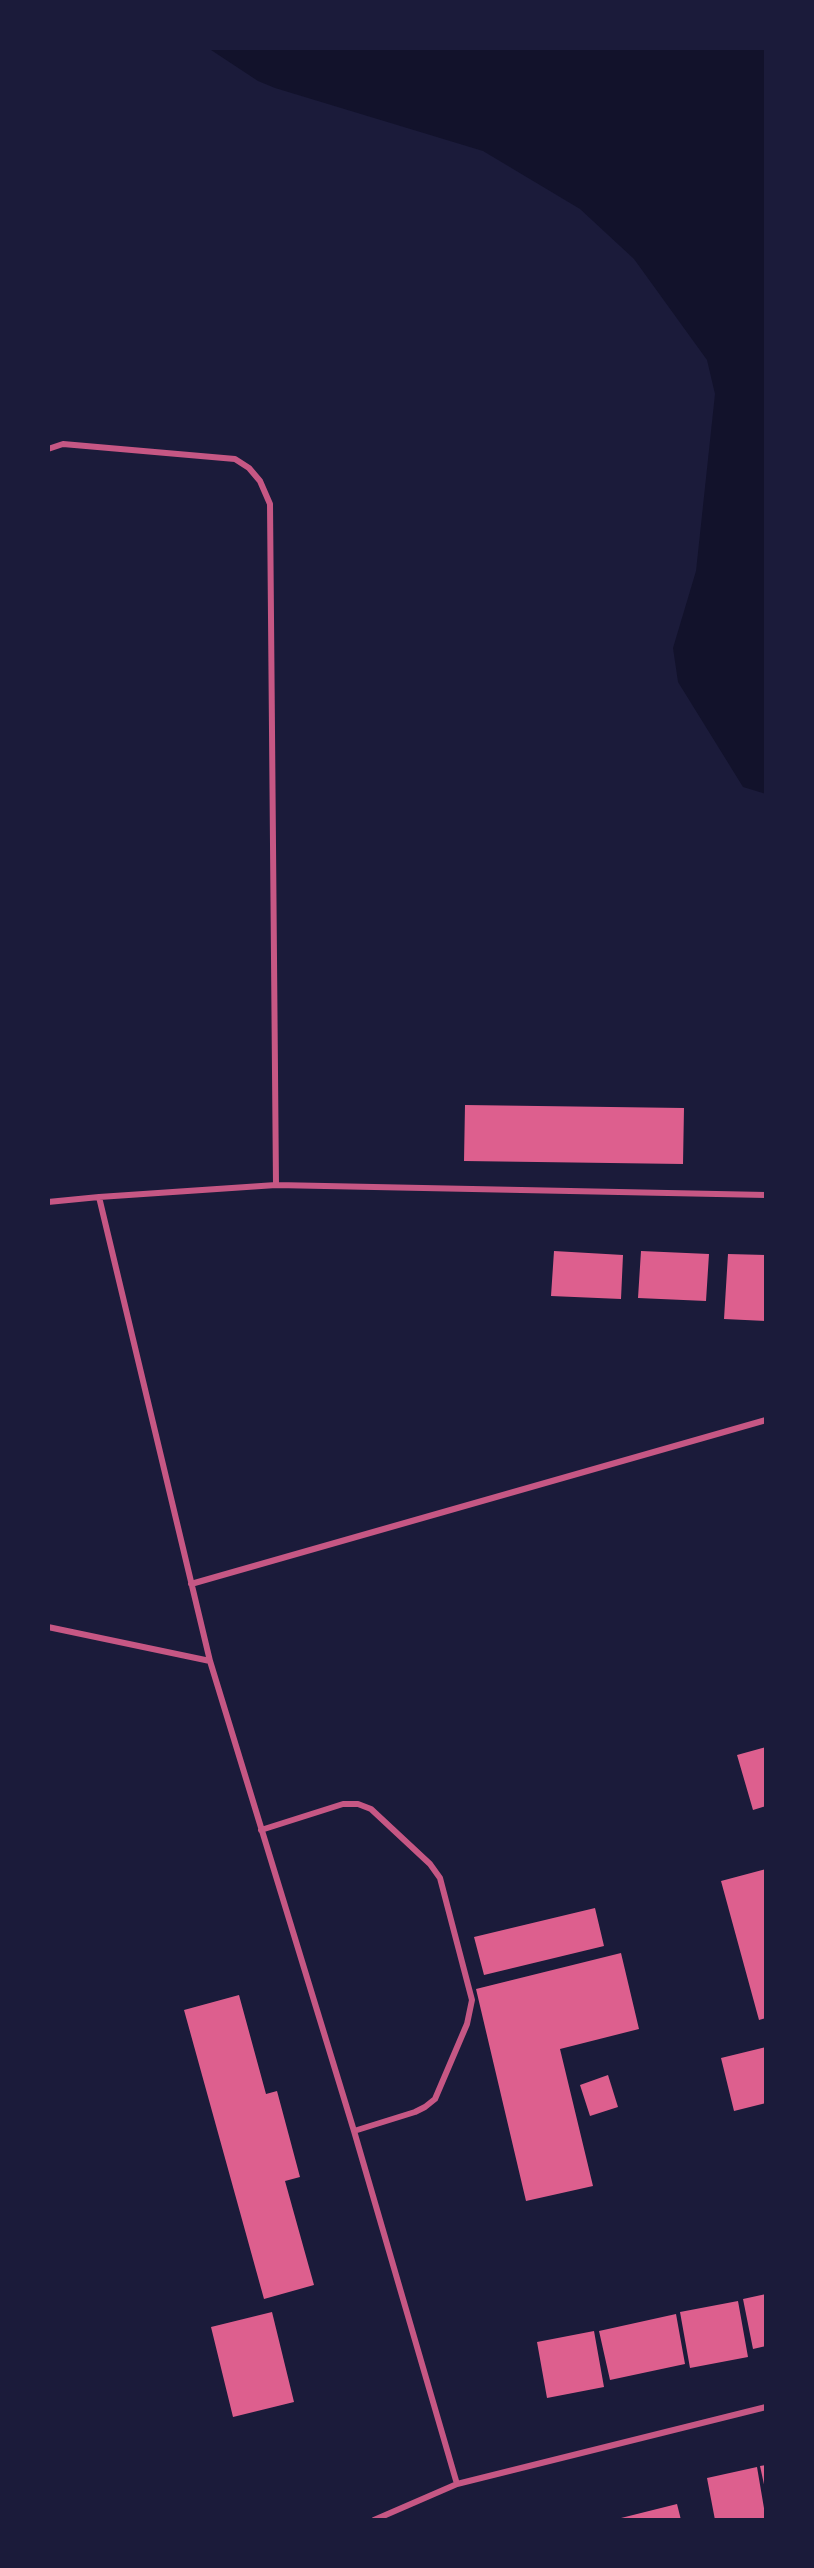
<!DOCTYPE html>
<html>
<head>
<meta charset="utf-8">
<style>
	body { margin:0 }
	#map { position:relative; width:814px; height:2568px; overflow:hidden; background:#1b1b3a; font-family:"Noto Sans",sans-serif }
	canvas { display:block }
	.frame { position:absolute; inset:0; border:50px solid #1b1b3a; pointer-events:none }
</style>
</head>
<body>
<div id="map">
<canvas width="814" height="2568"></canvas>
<div class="frame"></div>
</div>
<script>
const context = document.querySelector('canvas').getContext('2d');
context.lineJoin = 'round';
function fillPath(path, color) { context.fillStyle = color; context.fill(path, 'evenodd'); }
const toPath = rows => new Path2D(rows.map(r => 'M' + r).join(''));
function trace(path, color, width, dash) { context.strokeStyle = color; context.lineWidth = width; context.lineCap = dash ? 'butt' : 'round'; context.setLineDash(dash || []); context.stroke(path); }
fillPath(toPath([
	[208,48,766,48,766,794,743,787,678,682,673,648,696,571,715,394,707,360,634,259,580,209,483,151,275,88,258,81]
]), '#12122b');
fillPath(toPath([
	[465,1105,684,1108,683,1164,464,1161],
	[554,1251,623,1255,621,1299,551,1296],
	[641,1251,709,1254,706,1301,638,1298],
	[728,1254,766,1255,766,1321,724,1319],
	[766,1747,766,1806,753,1810,737,1755],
	[766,1869,766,2018,759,2020,721,1881],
	[595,1908,604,1946,484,1975,474,1937],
	[621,1953,639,2029,560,2049,593,2186,526,2201,476,1989],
	[239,1995,266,2094,277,2091,300,2177,285,2181,314,2285,264,2299,184,2010],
	[766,2047,766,2103,734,2111,721,2058],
	[608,2075,618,2107,590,2116,580,2085],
	[766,2294,766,2346,753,2349,743,2299],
	[738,2301,748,2357,690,2368,680,2312],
	[272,2312,294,2402,233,2417,211,2327],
	[676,2314,685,2364,610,2380,599,2331],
	[594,2331,604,2387,547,2398,537,2342],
	[766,2465,766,2489,765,2489,760,2466],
	[757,2467,766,2520,715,2520,707,2478],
	[677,2504,681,2520,617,2520,617,2519]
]), '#dd5f8e');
trace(toPath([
	[48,449,63,444,235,459,249,468,260,481,270,504,276,1185],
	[99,1197,276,1185,766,1195],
	[48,1202,99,1197,210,1661],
	[191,1584,766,1420],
	[48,1627,210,1661,354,2131,457,2484],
	[261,1830,343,1804,358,1804,371,1809,430,1864,440,1878,472,2000,467,2024,435,2099,425,2107,415,2112,354,2131],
	[374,2520,457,2484,766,2407]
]), '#c65784', 6);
</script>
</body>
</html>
